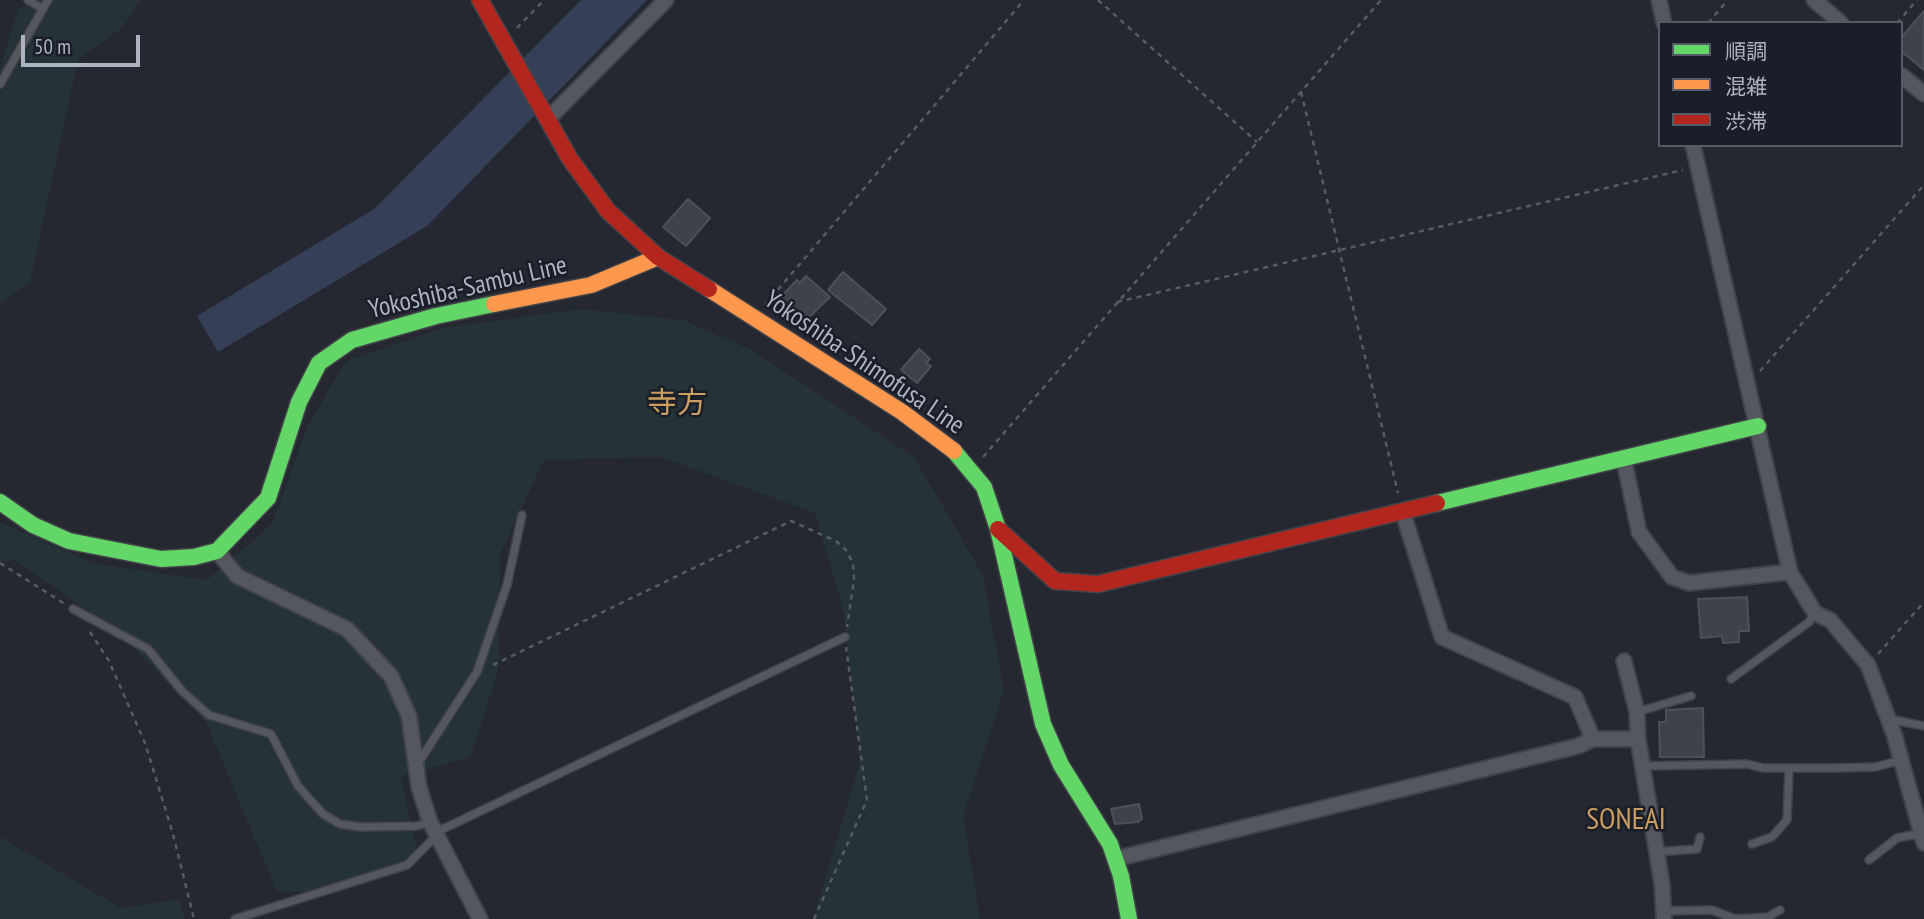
<!DOCTYPE html>
<html>
<head>
<meta charset="utf-8">
<style>
	body { margin:0 }
	#map { position:relative; width:1924px; height:919px; overflow:hidden; background:#252830; font-family:"PT Sans Narrow","Noto Sans JP",sans-serif }
	canvas { display:block }
	.legend { position:absolute; left:1658px; top:21px; width:245px; height:126px; box-sizing:border-box; background:#191e29; border:2px solid #555a66; margin:0; padding:9px 12px; list-style:none; font-size:21px; color:#aeb3c2 }
	.legend li { display:flex; align-items:center; gap:14px; height:35px }
	.legend b { width:35px; border:2px solid #555a66 }
	.scale { position:absolute; left:21px; top:35px; width:119px; height:32px; box-sizing:border-box; border:4px solid #aeb3c2; border-top:0; padding-left:9px; font-size:21px; line-height:24px; white-space:nowrap; color:#aeb3c2; -webkit-text-stroke:5px #191e29; paint-order:stroke }
</style>
</head>
<body>
<div id="map">
<canvas width="1924" height="919"></canvas>
<ul class="legend">
<li><b style="height:9px;background:#63d668"></b>順調</li>
<li><b style="height:9px;background:#ff974d"></b>混雑</li>
<li><b style="height:9px;background:#b3261e"></b>渋滞</li>
</ul>
<div class="scale">50 m</div>
</div>
<script>
const context = document.querySelector('canvas').getContext('2d');
context.lineJoin = 'round';
function fillPath(path, color) { context.fillStyle = color; context.fill(path, 'evenodd'); }
const toPath = rows => new Path2D(rows.map(r => 'M' + r).join(''));
function trace(path, color, width, dash) { context.strokeStyle = color; context.lineWidth = width; context.lineCap = dash ? 'butt' : 'round'; context.setLineDash(dash || []); context.stroke(path); }
function drawText(font, color, halo, rows, align = 'center') {
  context.font = font + ' "PT Sans Narrow","Noto Sans JP",sans-serif'; context.lineWidth = 5; context.setLineDash([]); context.textBaseline = 'middle'; context.strokeStyle = halo; context.fillStyle = color; for (const [text, x, y, turn = 0] of rows) {
    context.save(); context.translate(x, y); context.rotate((+turn || 0) * Math.PI / 180); context.textAlign = isNaN(turn) ? turn : align; if (halo) context.strokeText(text, 0, 0); context.fillText(text, 0, 0); context.restore();
  }
}
fillPath(toPath([
	[39,0,141,0,123,27,78,60,30,282,0,304,0,68,18,9],
	[581,309,683,320,752,350,914,457,983,575,1004,690,963,817,980,919,813,919,860,762,843,609,815,513,661,457,544,460,500,554,498,672,470,757,401,777,419,859,338,891,277,892,206,722,115,630,15,560,0,562,0,522,92,563,207,580,272,524,307,427,346,361,443,328],
	[0,837,121,908,179,899,185,919,0,919]
]), '#253237');
fillPath(toPath([
	[581,0,647,0,427,226,218,352,197,316,374,209]
]), '#353f58');
const building = toPath([
	[1924,11,1924,70,1901,51,1901,38,1924,11],
	[688,199,710,218,686,246,663,227,688,199],
	[843,272,886,309,872,325,828,290,843,272],
	[806,276,830,297,802,324,777,301,797,280,800,283,806,276],
	[919,349,930,359,926,363,931,366,917,383,901,370,919,349],
	[1747,597,1749,631,1739,631,1739,642,1723,643,1722,636,1701,638,1698,599,1747,597],
	[1703,708,1704,757,1660,757,1659,722,1666,722,1666,710,1703,708],
	[1139,804,1142,819,1138,822,1115,824,1111,809,1139,804]
]);
fillPath(building, '#3f4249');
trace(building, '#4c5058', 2);
const lane = toPath([
	[28,0,43,9],
	[0,84,48,0],
	[73,609,148,649,182,691,209,715,271,734,298,786,323,814,340,824,361,827,417,826,429,822],
	[1731,679,1809,622,1815,613],
	[1637,712,1691,696],
	[1889,719,1924,726],
	[417,765,477,672,507,585,522,515],
	[1643,766,1747,764,1763,768,1834,768,1875,767,1902,760],
	[1752,844,1772,837,1787,820,1789,768],
	[1654,852,1697,849,1700,837],
	[1869,860,1897,838,1922,833],
	[1664,911,1712,910,1735,919],
	[235,919,407,865,443,829,845,637],
	[1737,919,1768,917,1780,910]
]);
const street = toPath([
	[1659,0,1664,23],
	[1814,0,1841,23],
	[1901,75,1924,94],
	[547,120,666,0],
	[1693,145,1790,572,1815,613,1830,620,1868,665,1894,734,1924,843],
	[1624,460,1639,532,1672,577,1689,583,1790,572],
	[1403,513,1442,637,1575,697,1593,739,1638,739,1662,884,1664,919],
	[217,551,237,576,347,629,391,676,409,716,419,787,430,822,480,919],
	[1624,661,1637,712,1638,739],
	[1115,859,1578,746,1593,739]
]);
const fast = toPath([
	[954,451,984,487,998,529,1043,724,1061,765,1110,844,1121,876,1129,919],
	[0,502,33,525,69,541,161,559,194,557,217,551,268,498,299,402,319,363,352,340,436,316,494,304],
	[1437,503,1758,426]
]);
const slow = toPath([
	[709,289,902,412,954,451],
	[494,304,591,285,658,257]
]);
const jam = toPath([
	[480,0,570,159,608,211,658,257,709,289],
	[998,529,1055,581,1098,584,1437,503]
]);
trace(lane, '#414349', 10);
trace(street, '#414349', 18);
trace(fast, '#414349', 19);
trace(slow, '#414349', 19);
trace(jam, '#414349', 19);
trace(toPath([
	[1098,0,1257,142],
	[1708,23,1728,0],
	[1897,23,1917,0],
	[517,28,544,0],
	[1301,92,1398,493],
	[1117,302,1683,170],
	[765,305,1024,0],
	[1760,371,1924,185],
	[983,457,1381,0],
	[0,563,65,604],
	[90,632,109,661,145,743,173,834,194,919],
	[1878,654,1924,602],
	[493,665,791,521,836,541,846,550,853,563,854,579,847,627],
	[814,919,867,800,846,647]
]), '#585b62', 2.5, [5, 5]);
trace(lane, '#55575e', 7);
trace(street, '#55575e', 14);
trace(fast, '#63d668', 16);
trace(slow, '#ff974d', 16);
trace(jam, '#b3261e', 16);
drawText('26px', '#aeb3c2', '#191e29', [
	["Yokoshiba-Sambu Line",468,288,-13],
	["Yokoshiba-Shimofusa Line",864,363,34]
]);
drawText('30px', '#ca9d60', '#191e29', [
	["寺方",677,404],
	["SONEAI",1626,820]
]);
</script>
</body>
</html>
